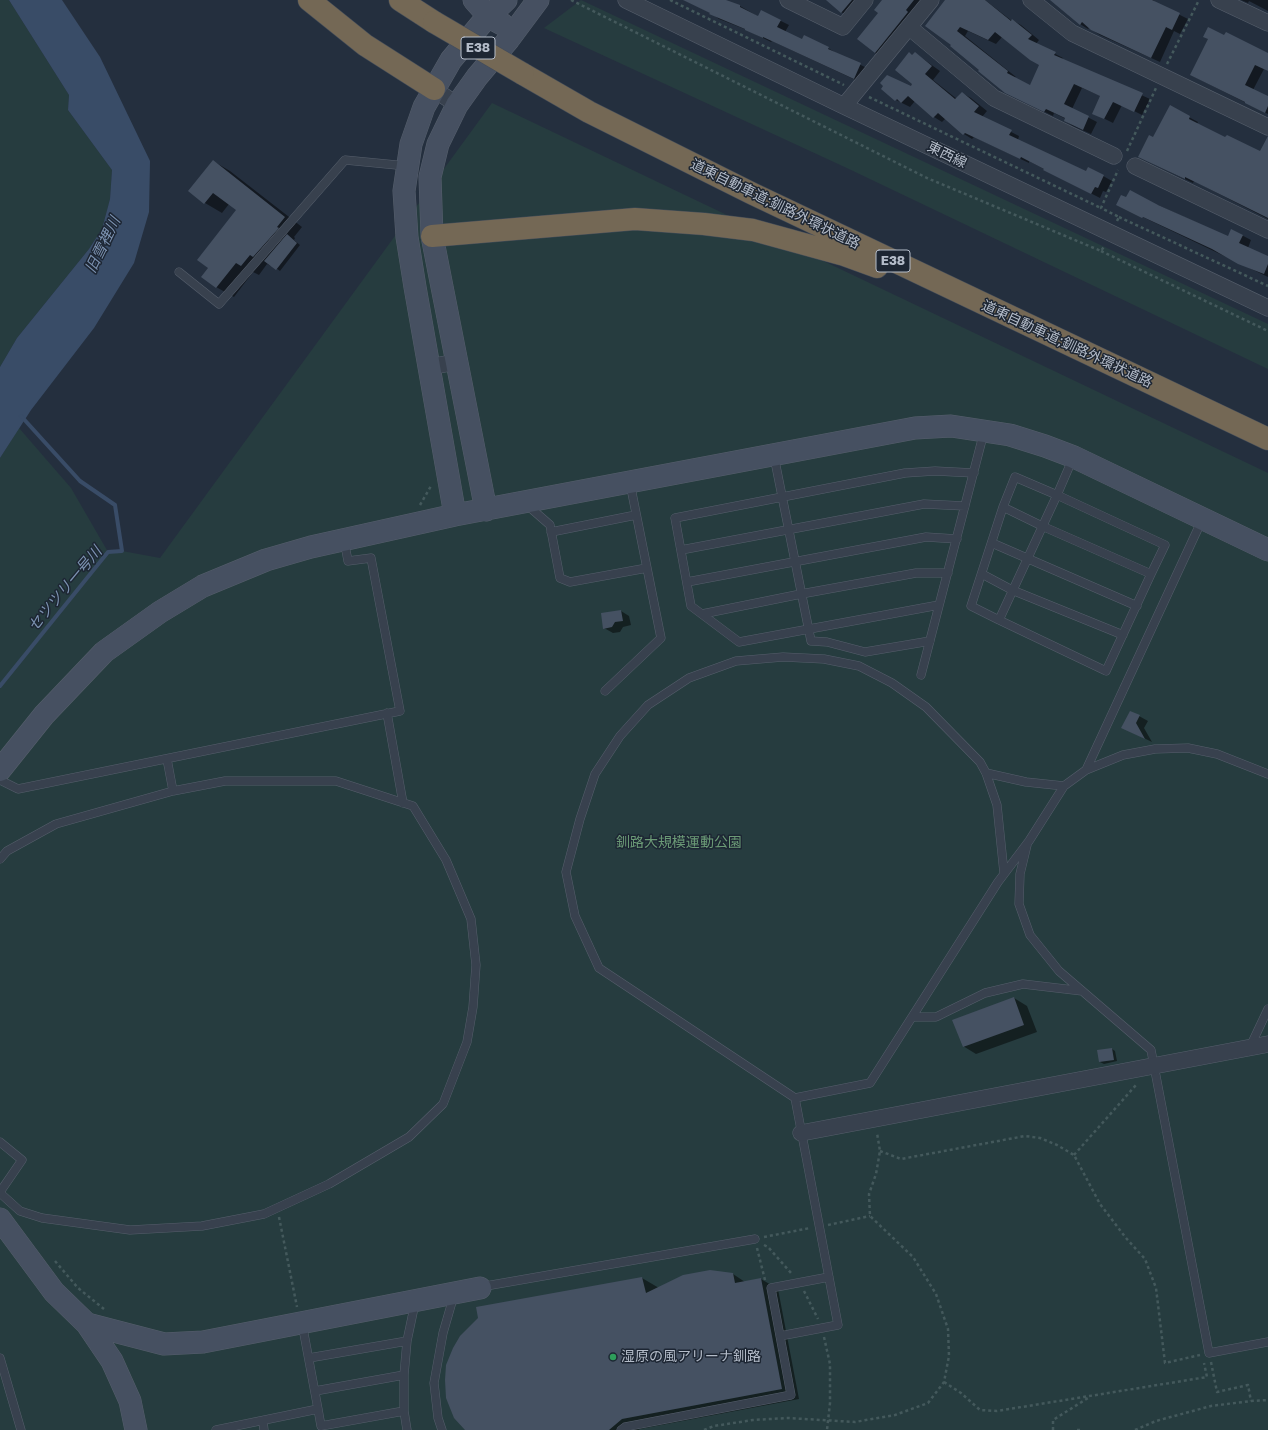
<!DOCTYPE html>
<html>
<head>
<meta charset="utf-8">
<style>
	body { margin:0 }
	canvas { display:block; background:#242f3e }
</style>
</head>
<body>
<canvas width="1268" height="1430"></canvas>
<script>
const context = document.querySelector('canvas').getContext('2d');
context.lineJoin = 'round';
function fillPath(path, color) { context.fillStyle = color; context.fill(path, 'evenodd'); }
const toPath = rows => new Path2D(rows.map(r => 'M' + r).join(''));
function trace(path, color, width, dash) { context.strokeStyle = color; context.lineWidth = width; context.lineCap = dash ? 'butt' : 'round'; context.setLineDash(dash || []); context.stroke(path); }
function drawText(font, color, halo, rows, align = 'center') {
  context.font = font + ' "Golos Text","Noto Sans JP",sans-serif'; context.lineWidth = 3; context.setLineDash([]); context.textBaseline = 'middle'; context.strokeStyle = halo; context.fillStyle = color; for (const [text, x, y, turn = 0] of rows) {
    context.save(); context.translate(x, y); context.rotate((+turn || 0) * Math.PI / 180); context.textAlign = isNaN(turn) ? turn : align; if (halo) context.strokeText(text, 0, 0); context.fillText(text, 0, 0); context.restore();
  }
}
fillPath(toPath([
	[0,0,9,0,69,95,68,110,112,170,110,199,102,229,89,249,17,338,0,367],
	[581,0,1268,324,1268,369,849,169,544,28],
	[492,103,1268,473,1268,1430,0,1430,0,458,19,428,71,488,108,552,122,551,160,558]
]), '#263c3f');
fillPath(toPath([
	[9,0,62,0,100,57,150,161,149,212,134,263,94,328,31,410,0,458,0,367,17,338,89,249,102,229,110,199,112,170,68,110,69,95]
]), '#394c67');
fillPath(toPath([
	[684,0,722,0,740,6,759,17,781,21,789,25,785,32,803,41,828,48,836,53,869,69,862,83,772,41,771,42,747,30,719,19,711,13],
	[827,0,865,0,850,17,841,12],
	[884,0,926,0,884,57,875,53,879,12],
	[949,0,985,0,1012,21,1012,20,1021,25,1039,40,1036,44,1063,58,1062,59,1150,99,1142,115,1122,105,1113,123,1093,113,1101,96,1082,88,1072,109,1097,122,1091,134,1073,126,1065,121,1066,119,1054,113,1053,116,1015,97,951,46],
	[968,31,996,44,1002,37,1040,65,1030,86,1014,78,1016,77,965,36],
	[1051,0,1153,0,1156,3,1188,19,1180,34,1174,31,1160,62,1100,35,1089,28,1088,29,1080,24],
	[1241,0,1268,0,1268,11,1249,1,1248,3],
	[1224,37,1268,54,1268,71,1264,69,1253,90,1268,97,1268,114,1191,75],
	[915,53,940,71,933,80,957,99,962,93,971,98,987,111,982,117,1019,136,1018,140,1087,172,1089,168,1112,181,1106,192,1103,191,1100,198,1053,174,1029,161,1029,163,974,137,972,139,964,134,946,118,942,122,934,117,915,101,910,107,896,100,911,87,914,83,913,56],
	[1170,107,1198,122,1197,124,1226,139,1260,153,1268,154,1268,219,1194,181,1193,183,1139,157,1154,138],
	[213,161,230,171,302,227,294,237,295,238,294,240,300,245,280,271,272,265,271,266,267,264,259,275,253,272,234,297,216,287,209,268,237,210,229,204,222,213,205,203,189,191],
	[1158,205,1228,237,1232,230,1251,240,1248,248,1268,257,1268,277,1126,209],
	[621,611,629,616,631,625,623,627,620,632,613,633,604,628],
	[1139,716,1148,721,1144,728,1152,742,1123,728],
	[1014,998,1027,1006,1037,1032,976,1054,963,1046],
	[1112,1049,1115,1051,1117,1061,1104,1064,1100,1062],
	[733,1274,745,1282,761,1279,778,1289,799,1399,640,1429,638,1430,466,1430,642,1278,659,1288]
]), '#0007');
trace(toPath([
	[0,686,108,552,122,551,115,505,80,481,21,416]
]), '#394c67', 4);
fillPath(toPath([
	[683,0,726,0,740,5,740,7,758,16,761,10,781,20,777,27,802,39,804,35,829,47,828,49,861,63,854,79,763,37,763,38,745,30,745,29,709,14,710,13],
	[826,0,852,0,841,13],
	[882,0,914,0,906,10,908,12,875,53,857,39,878,13,874,10],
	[945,0,985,0,1011,21,1012,19,1032,35,1028,39,1056,52,1054,55,1143,93,1134,112,1113,102,1104,119,1092,114,1100,96,1074,84,1064,104,1089,116,1083,130,1064,121,1065,118,1046,109,1044,112,1005,93,978,71,979,70,950,46,951,45,925,26],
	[960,27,988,40,995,32,1030,60,1039,65,1030,85,1007,73,1008,71,957,31],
	[1050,0,1152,0,1180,13,1172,30,1166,27,1151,58,1091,30,1082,22,1080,25],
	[1208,27,1224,35,1226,32,1268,53,1268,71,1255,65,1245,85,1268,96,1268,106,1265,113,1245,103,1245,102,1190,75,1208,39,1203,37],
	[909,52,912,55,915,52,932,66,925,74,955,99,962,92,979,106,974,112,1012,130,1009,135,1086,171,1088,167,1104,175,1098,188,1095,187,1091,194,1043,170,1044,169,1021,157,1020,159,965,133,963,135,938,113,933,118,908,96,901,103,897,99,895,101,881,89,883,86,880,83,887,75,911,86,912,84,895,70],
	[1170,105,1190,116,1189,119,1225,137,1227,135,1260,151,1268,136,1268,218,1185,177,1185,179,1138,157,1149,135,1153,137],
	[213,160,285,217,277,227,279,228,253,257,250,255,241,266,236,263,216,288,201,277,208,268,197,260,236,210,213,193,204,204,188,191],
	[1130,190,1158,205,1228,236,1231,229,1243,235,1239,243,1268,256,1268,264,1264,274,1238,264,1212,249,1143,217,1142,218,1116,205,1121,195,1126,197],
	[287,234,297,243,276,270,264,261],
	[621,610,623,621,615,622,612,627,603,629,601,613],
	[1130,711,1140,715,1136,723,1145,739,1121,728],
	[1014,997,1024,1025,963,1047,952,1020],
	[1112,1048,1114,1060,1099,1062,1097,1050],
	[710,1270,733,1273,735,1283,761,1278,782,1389,622,1419,609,1430,465,1430,454,1418,446,1398,445,1380,446,1365,453,1348,460,1336,478,1318,476,1307,642,1277,646,1293,683,1275]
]), '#455162');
const lane = toPath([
	[179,272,219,304,345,160,407,166],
	[774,456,811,641,827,642,865,652,930,641],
	[526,504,550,525,560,578,570,582,647,568],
	[1003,507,1042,526,1151,574],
	[551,532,636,515],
	[992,543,1137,606],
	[681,550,924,504,965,506],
	[982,574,1012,590,1123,635],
	[687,582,926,537,957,539],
	[939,605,739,642,691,606,675,518,905,473,935,471,974,473],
	[702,614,801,594,916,573,948,573],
	[999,620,971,606,1003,507,1015,477,1057,495,1165,545,1151,574,1106,671,999,620,1057,495,1073,458],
	[921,675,984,432],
	[605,691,661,638,630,483],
	[387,713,403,803],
	[167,759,173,791],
	[1086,770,1123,755,1155,749,1188,748,1217,754,1268,774],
	[986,773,1026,782,1064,786],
	[0,780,18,789,400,711,371,558,348,561,344,540],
	[1027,845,1020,874,1019,904,1030,935,1059,971,1151,1050,1209,1353,1268,1342],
	[0,859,7,851,56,824,173,791,225,781,336,781,413,806,446,860,471,919,476,965,473,1007,467,1042,443,1104,409,1137,329,1184,264,1214,202,1226,130,1230,42,1218,20,1211,0,1193],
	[1004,873,997,805,986,773,980,762,926,707,892,683,859,666,824,659,783,657,736,661,689,678,648,705,620,736,595,774,580,819,566,872,575,916,599,968,795,1098,870,1083,998,882,1029,841,1064,786,1086,770,1202,520],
	[912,1017,936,1017,985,993,1023,984,1082,991],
	[1250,1047,1268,1009],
	[795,1098,838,1325,780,1336,771,1288,829,1277],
	[0,1142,22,1160,0,1192],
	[480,1287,755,1239],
	[0,1358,21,1430],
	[309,1358,407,1341],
	[315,1391,404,1375],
	[318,1409,321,1426,404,1411],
	[263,1421,264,1430],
	[216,1430,318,1409,302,1323],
	[407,1430,404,1411,404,1375,407,1341,415,1303],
	[442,1430,438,1418,434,1383,443,1333,454,1295],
	[621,1430,625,1427,791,1395,780,1336]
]);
const street = toPath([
	[626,0,844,106,1268,308],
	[788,0,843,27,865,0],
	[1031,0,1072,33,1268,127],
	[1219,0,1268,23],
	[909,27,994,98,1114,156],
	[434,89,457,105],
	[844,106,931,0],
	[1135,166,1268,230],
	[429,367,456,362],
	[801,1133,1268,1044]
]);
const secondary = toPath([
	[474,0,489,17,502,24],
	[486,510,432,236,430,177,438,144,457,105,477,77,509,39,538,0],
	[455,515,415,287,407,237,404,191,411,144,424,107,451,60,482,23,506,0],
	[0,770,44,715,104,652,160,612,203,586,266,560,311,547,455,515,915,428,951,426,1010,435,1045,446,1074,457,1268,550],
	[0,1219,54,1292,87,1324,112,1361,130,1401,136,1430],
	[87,1324,164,1344,203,1342,480,1288]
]);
const highway = toPath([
	[309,0,365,45,434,89],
	[400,0,434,22],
	[523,74,589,112,751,193,1268,439],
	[432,236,635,219,704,224,753,230,844,255,877,267]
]);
trace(lane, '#565f6c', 9);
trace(street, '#565f6c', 17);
trace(secondary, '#565f6c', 23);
trace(highway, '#434c59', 23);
trace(toPath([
	[571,0,927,178,1101,251,1105,245],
	[670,0,844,85],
	[1167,64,1199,0],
	[869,97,1101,208],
	[1127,151,1156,88],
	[1119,217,1268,286],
	[1117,221,1119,217,1101,208,1118,170],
	[1101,251,1268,331],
	[420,505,431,486],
	[880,1151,901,1159,1025,1136,1040,1138,1057,1145,1074,1155,1100,1204,1126,1238,1145,1259,1156,1288,1165,1363,1200,1355],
	[1074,1155,1136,1085],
	[279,1217,297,1307],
	[828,1225,870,1216],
	[764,1237,810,1228],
	[764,1245,768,1247,792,1274],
	[757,1248,765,1280],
	[55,1261,78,1288,104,1309],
	[804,1291,818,1319],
	[824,1337,830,1364,830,1403,827,1430],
	[1211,1362,1217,1392,1248,1385,1251,1401],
	[944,1382,961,1393,980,1410,997,1411,1207,1377,1204,1363],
	[704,1430,714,1426,753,1420,788,1418,855,1422,895,1415,928,1403,944,1382,949,1356,948,1329,936,1294,913,1257,870,1216,869,1194,876,1174,880,1151,877,1133],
	[1053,1430,1053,1420,1088,1398],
	[1077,1430,1080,1430],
	[1135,1430,1156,1421,1211,1406,1251,1401,1268,1400]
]), '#44595c', 2.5, [3, 3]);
trace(lane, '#38414e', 8);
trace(street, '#38414e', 16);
trace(secondary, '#465061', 22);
trace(highway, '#746855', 22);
const highwayBridge = toPath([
	[434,22,523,74]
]);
trace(highwayBridge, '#434c59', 23, []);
trace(highwayBridge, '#746855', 22);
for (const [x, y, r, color] of [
	[613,1357,4,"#2e9e5b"]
]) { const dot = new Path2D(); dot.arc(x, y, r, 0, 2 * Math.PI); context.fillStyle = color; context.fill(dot); trace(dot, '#1d2633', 1.5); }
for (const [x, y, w] of [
	[478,48,34],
	[893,261,34]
]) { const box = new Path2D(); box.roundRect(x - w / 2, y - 11, w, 22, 3); context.fillStyle = '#1d2633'; context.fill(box); trace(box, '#b4bcc9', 1); }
drawText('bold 13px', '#b4bcc9', null, [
	["E38",478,48],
	["E38",893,261]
]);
drawText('14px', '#b4bcc9', '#1d2633', [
	["東西線",947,155,26],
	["道東自動車道;釧路外環状道路",775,204,26],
	["道東自動車道;釧路外環状道路",1067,344,25]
]);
drawText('14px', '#6b9a76', '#1d2633', [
	["釧路大規模運動公園",679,843]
]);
drawText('14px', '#b4bcc9', '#1d2633', [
	["湿原の風アリーナ釧路",621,1357]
], 'left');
drawText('italic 15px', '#7c92b1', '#1d2633', [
	["旧雪裡川",103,245,-64],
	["セツツリ一号川",65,589,-50]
]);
</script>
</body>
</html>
